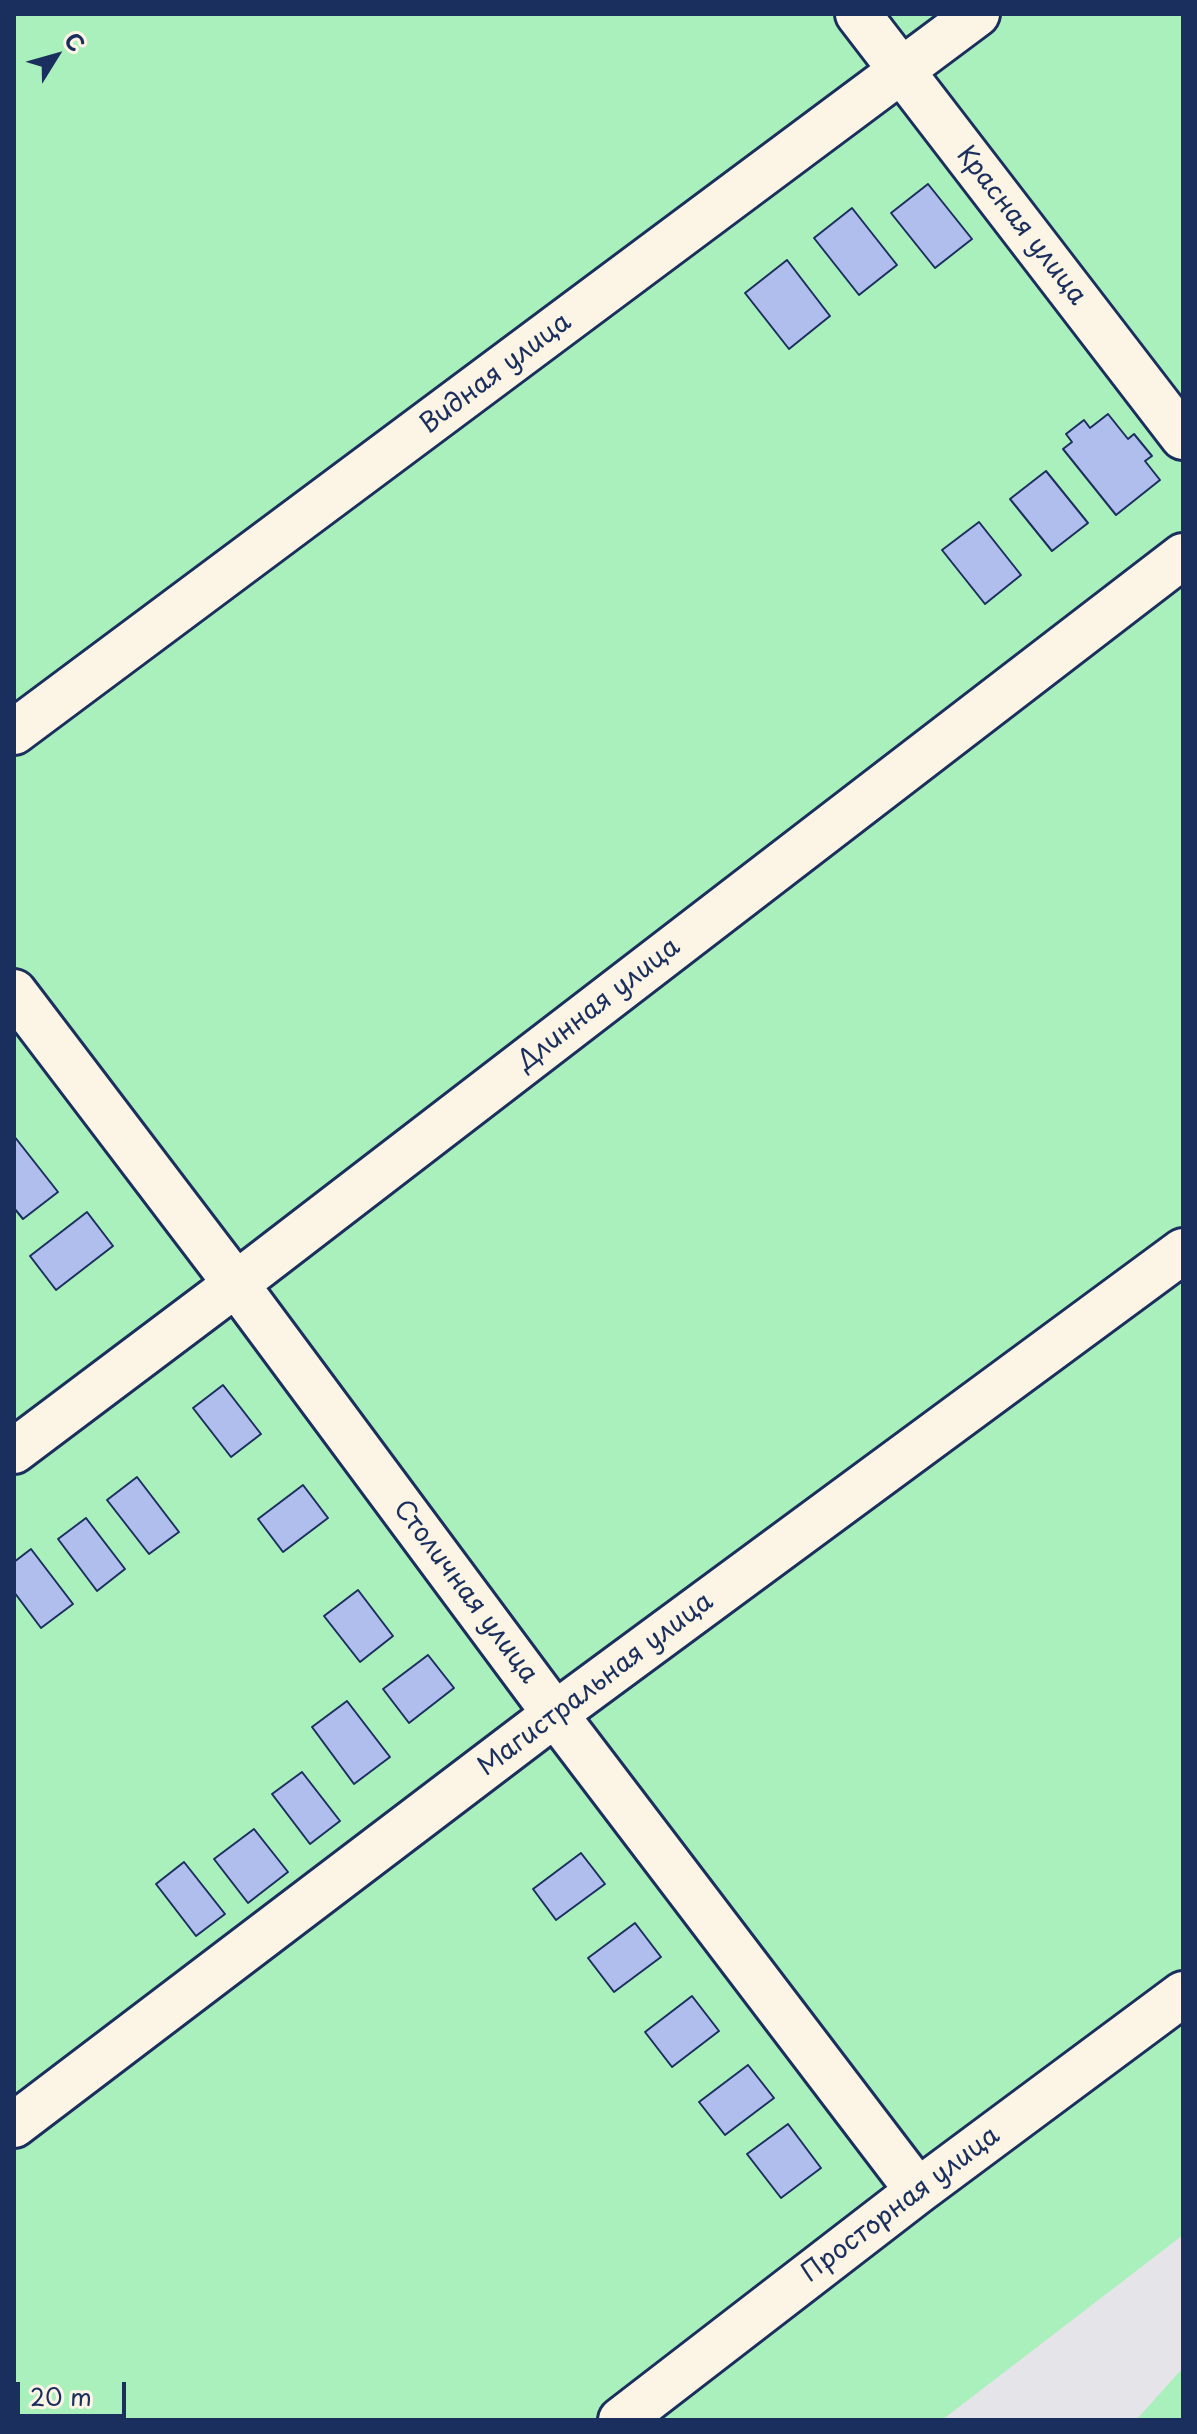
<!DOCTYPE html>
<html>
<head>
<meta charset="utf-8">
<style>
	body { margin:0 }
	#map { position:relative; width:1197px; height:2434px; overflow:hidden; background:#e5e4e8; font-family:"Playpen Sans",sans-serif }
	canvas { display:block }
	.frame { position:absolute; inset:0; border:16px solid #1b2f5e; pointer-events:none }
	.north { position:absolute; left:16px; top:16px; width:80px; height:80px; -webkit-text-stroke:6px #fcf5e5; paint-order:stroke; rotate:53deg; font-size:22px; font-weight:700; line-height:32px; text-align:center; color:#1b2f5e }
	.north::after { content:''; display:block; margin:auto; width:28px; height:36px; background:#1b2f5e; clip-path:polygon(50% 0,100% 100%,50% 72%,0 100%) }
	.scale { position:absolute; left:16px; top:2382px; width:110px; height:36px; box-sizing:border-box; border:4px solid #1b2f5e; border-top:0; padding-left:10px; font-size:24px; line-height:28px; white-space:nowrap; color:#1b2f5e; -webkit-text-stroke:6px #fcf5e5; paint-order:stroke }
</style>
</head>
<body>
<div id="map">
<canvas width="1197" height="2434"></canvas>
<div class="frame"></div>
<div class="north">С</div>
<div class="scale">20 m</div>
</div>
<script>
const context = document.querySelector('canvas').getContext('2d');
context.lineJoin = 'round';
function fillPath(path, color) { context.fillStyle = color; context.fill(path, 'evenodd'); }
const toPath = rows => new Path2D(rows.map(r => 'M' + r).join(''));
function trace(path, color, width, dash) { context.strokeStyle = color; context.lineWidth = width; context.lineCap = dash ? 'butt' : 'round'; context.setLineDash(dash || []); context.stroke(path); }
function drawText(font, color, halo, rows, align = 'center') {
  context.font = font + ' "Playpen Sans",sans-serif'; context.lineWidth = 6; context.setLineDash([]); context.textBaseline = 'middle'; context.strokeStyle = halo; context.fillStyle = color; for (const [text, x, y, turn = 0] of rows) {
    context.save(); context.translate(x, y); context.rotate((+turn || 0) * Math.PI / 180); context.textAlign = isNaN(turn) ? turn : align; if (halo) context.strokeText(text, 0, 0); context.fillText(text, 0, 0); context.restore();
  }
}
fillPath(toPath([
	[14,14,1183,14,1183,2235,942,2420,14,2420],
	[1183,2368,1183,2420,1136,2420,1182,2369]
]), '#aaf0bc');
const building = toPath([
	[928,184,972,239,935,268,891,213,928,184],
	[852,208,897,265,859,295,814,238,852,208],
	[787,260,830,316,789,349,745,293,787,260],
	[1108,414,1128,439,1134,434,1152,456,1145,461,1160,480,1116,515,1063,449,1072,442,1066,434,1084,420,1090,428,1108,414],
	[1046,471,1088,523,1052,551,1010,499,1046,471],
	[979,522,1021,575,985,604,942,550,979,522],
	[14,1136,58,1192,23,1219,14,1208,14,1136],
	[87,1212,113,1246,56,1290,30,1256,87,1212],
	[223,1385,261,1434,231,1457,193,1408,223,1385],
	[137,1477,179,1532,149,1554,107,1500,137,1477],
	[303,1485,328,1518,283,1552,258,1519,303,1485],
	[86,1518,125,1569,97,1591,58,1539,86,1518],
	[31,1549,73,1604,41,1628,14,1592,14,1562,31,1549],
	[358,1590,393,1636,360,1662,324,1616,358,1590],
	[428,1655,454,1688,409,1723,383,1689,428,1655],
	[347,1701,390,1757,354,1784,312,1727,347,1701],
	[302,1772,340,1821,310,1844,272,1794,302,1772],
	[254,1829,288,1872,248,1903,214,1859,254,1829],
	[581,1853,605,1884,556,1920,533,1889,581,1853],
	[184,1862,225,1914,196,1936,156,1884,184,1862],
	[635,1923,661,1957,614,1992,588,1958,635,1923],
	[692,1996,719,2031,672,2067,645,2032,692,1996],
	[748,2065,774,2098,725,2135,699,2102,748,2065],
	[788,2124,821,2168,781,2198,747,2154,788,2124]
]);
fillPath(building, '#b0beee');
trace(building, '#1b2f5e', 2);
const minor = toPath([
	[858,14,1183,437],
	[14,732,977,14],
	[14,992,236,1284,555,1714,918,2191],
	[14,1451,236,1284,1183,556],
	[14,2125,555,1714,1183,1251],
	[621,2420,918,2191,1183,1994]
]);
trace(minor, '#1b2f5e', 50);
trace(minor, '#fcf5e5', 44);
drawText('26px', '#1b2f5e', '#fcf5e5', [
	["Красная улица",1021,226,52],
	["Видная улица",496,374,-37],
	["Длинная улица",599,1005,-38],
	["Столичная улица",465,1592,53],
	["Магистральная улица",596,1685,-37],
	["Просторная улица",901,2205,-37]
]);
</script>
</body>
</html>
